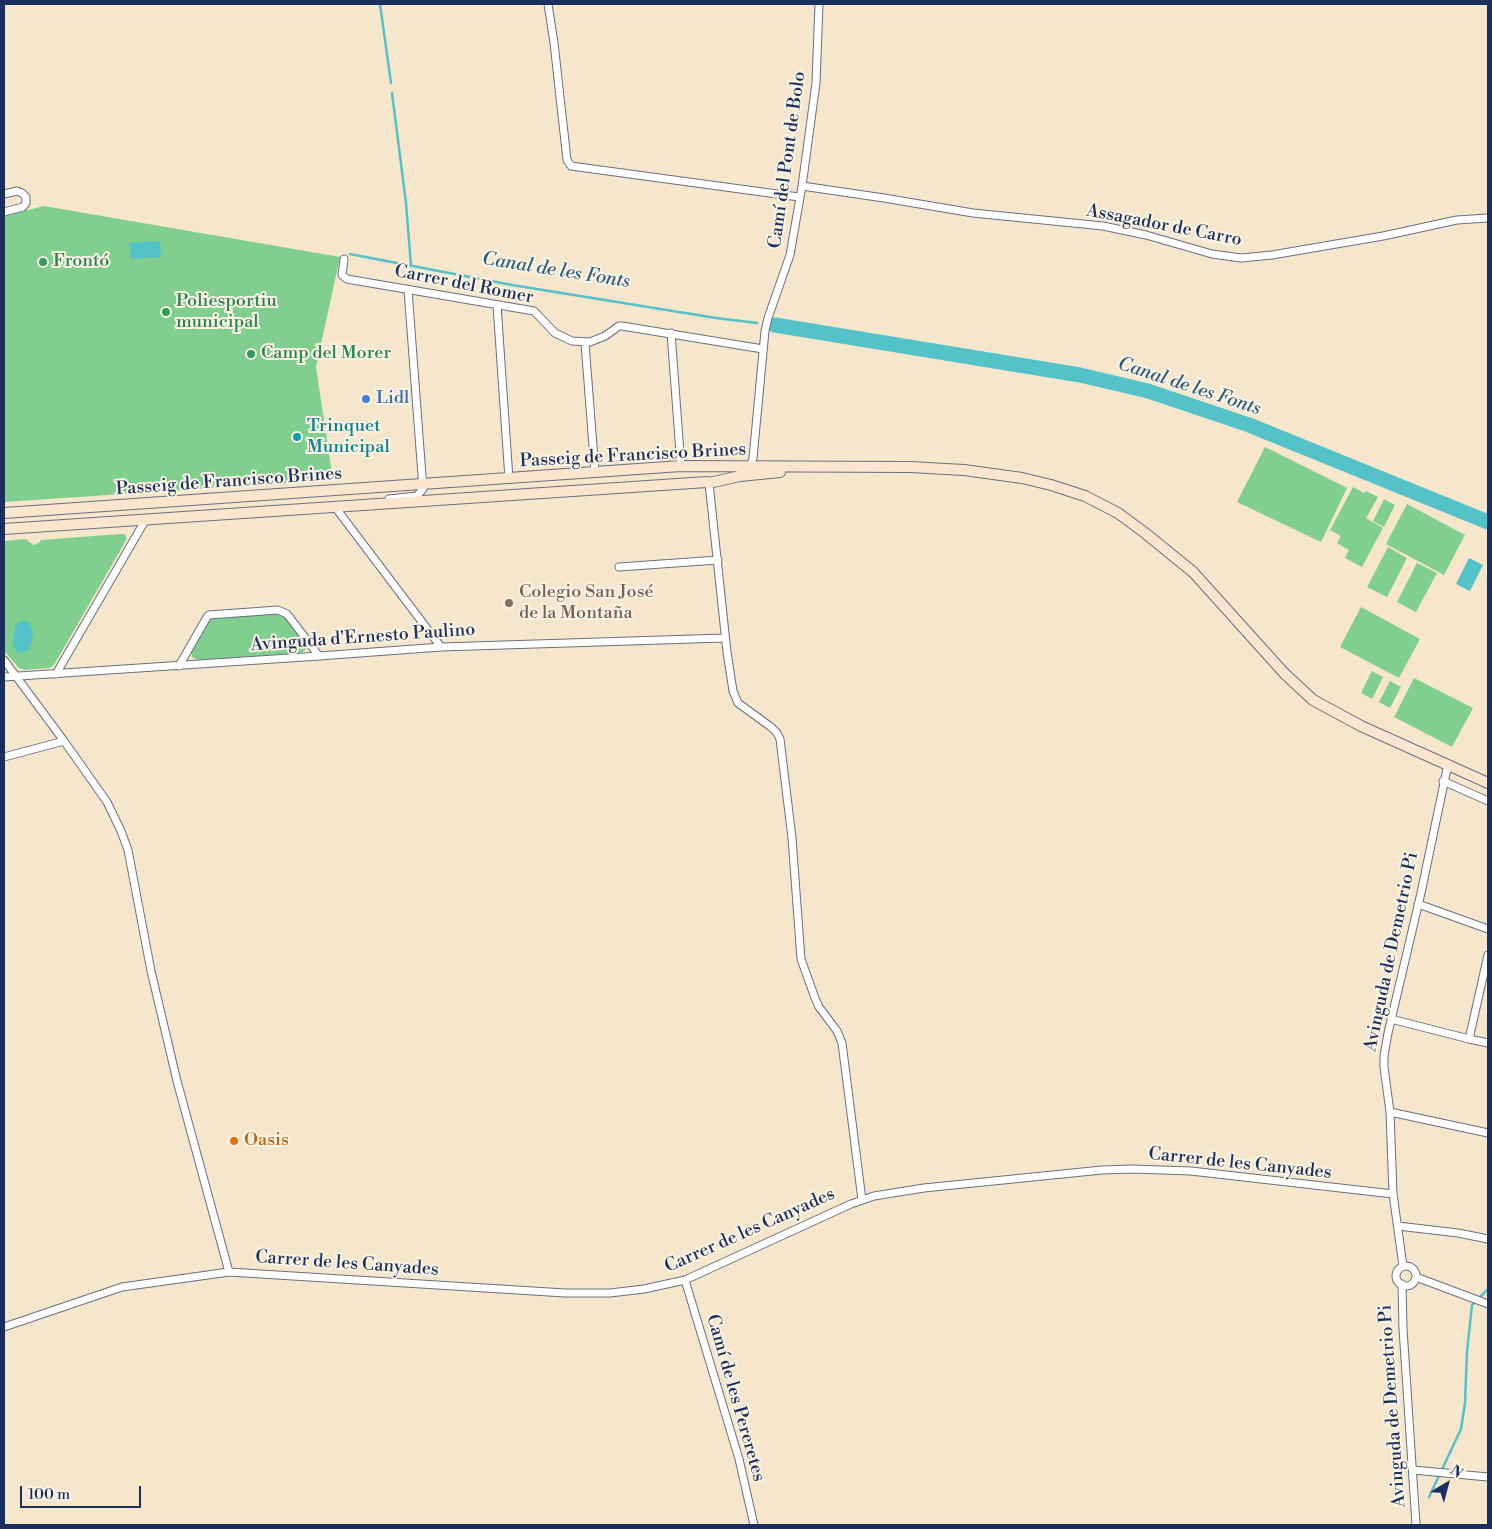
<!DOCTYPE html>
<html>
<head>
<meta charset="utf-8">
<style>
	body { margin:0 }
	#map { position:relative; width:1492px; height:1529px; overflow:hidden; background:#f6e6cc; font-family:"Libre Bodoni",serif }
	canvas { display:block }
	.frame { position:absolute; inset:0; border:5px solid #1b2f5e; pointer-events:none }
	.north { position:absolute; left:1422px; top:1459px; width:50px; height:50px; -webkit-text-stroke:4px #fcf5e5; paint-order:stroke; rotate:37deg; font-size:14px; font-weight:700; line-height:20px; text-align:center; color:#1b2f5e }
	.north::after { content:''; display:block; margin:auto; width:18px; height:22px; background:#1b2f5e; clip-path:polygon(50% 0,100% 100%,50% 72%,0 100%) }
	.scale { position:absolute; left:20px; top:1486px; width:121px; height:22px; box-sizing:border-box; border:2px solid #1b2f5e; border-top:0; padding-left:6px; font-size:15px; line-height:18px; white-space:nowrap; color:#1b2f5e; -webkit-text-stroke:4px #fcf5e5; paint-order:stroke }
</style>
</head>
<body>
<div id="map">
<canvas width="1492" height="1529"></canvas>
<div class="frame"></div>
<div class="north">N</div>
<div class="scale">100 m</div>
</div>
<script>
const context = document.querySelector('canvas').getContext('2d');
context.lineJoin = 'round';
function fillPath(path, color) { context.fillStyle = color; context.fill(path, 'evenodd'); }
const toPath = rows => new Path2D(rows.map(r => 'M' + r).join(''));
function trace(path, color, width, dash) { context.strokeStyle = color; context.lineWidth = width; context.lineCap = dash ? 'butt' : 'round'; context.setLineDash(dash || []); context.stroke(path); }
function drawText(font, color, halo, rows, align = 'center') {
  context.font = font + ' "Libre Bodoni",serif'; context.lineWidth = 4; context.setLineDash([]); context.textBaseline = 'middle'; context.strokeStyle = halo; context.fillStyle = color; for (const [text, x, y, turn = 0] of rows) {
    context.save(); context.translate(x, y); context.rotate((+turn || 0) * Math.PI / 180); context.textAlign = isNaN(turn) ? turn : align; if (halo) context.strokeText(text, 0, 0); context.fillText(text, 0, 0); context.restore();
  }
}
fillPath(toPath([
	[44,206,340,257,316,367,333,480,4,502,4,216],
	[1265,447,1347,488,1321,542,1237,502],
	[1353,487,1364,493,1366,491,1378,497,1366,518,1383,528,1362,567,1345,558,1349,550,1337,543,1341,536,1330,530],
	[1384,499,1395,505,1384,527,1373,521],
	[1407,504,1465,535,1444,575,1386,544],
	[120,534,124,534,127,538,125,542,54,665,49,668,25,670,19,668,4,651,4,541,26,539,33,545,39,543,41,540],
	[1388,547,1407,558,1387,597,1367,587],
	[1417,563,1437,573,1416,612,1397,602],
	[1361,607,1420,639,1399,678,1340,647],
	[281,613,304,642,306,649,304,651,301,653,198,660,192,657,191,651,210,618],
	[1372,671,1383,677,1372,699,1361,693],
	[1414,678,1473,708,1452,747,1394,717],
	[1390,681,1401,687,1390,708,1379,702]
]), '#81cf8e');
fillPath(toPath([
	[160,241,161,257,131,259,130,243],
	[1469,558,1483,565,1470,591,1456,584],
	[21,621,29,622,33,631,32,641,29,649,22,653,18,653,13,646,15,626]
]), '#54c2c9');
trace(toPath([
	[380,4,391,83],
	[392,93,406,203,411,266],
	[350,254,512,285,716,318,757,323],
	[1429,1497,1461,1429,1465,1403,1467,1352,1472,1305,1488,1289]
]), '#54c2c9', 2.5);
trace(toPath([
	[775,325,1080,375,1148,391,1249,425,1488,522]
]), '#54c2c9', 15);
const street = toPath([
	[548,4,554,43,567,160,571,166,799,197],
	[802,186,884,198,973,213,1103,226,1146,235,1212,254,1241,258,1272,255,1383,236,1457,220,1488,218],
	[4,194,17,191,22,193,26,197,26,203,23,207,4,212],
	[344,259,342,275,347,279,534,311,555,333,572,341,590,342,605,336,619,326,622,326,763,349],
	[497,305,509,479],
	[671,333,681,466],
	[585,343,595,472],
	[749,470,753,458,765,331,768,318,790,255,802,186,816,83,819,4],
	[709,483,727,652,733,691,738,703,771,727,777,733,780,739,792,838,801,959,815,998,819,1007,837,1031,842,1043,862,1200],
	[389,499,417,496,423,489,408,290],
	[335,507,441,647],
	[619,567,718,560],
	[4,660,64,741,107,802,121,831,128,850,151,971,177,1081,229,1272],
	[179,666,207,617,209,615,278,610,287,614,319,656],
	[56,674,146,519],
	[4,677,319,656,441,647,725,638],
	[4,757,64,741],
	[1443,781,1488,801],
	[1418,904,1488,929],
	[1391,1019,1469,1039,1488,955],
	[1469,1039,1488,1043],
	[1390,1112,1488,1133],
	[1398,1226,1458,1233,1488,1239],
	[1403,1266,1393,1194,1390,1112,1384,1067,1384,1056,1388,1033,1421,893,1448,764],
	'1396 1276a10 10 0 1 1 20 0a10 10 0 1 1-20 0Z',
	[1416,1277,1488,1304],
	[685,1280,739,1459,754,1525],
	[1402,1284,1403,1329,1416,1525],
	[4,1327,122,1287,229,1272,565,1293,610,1293,644,1289,685,1280,851,1204,874,1196,924,1188,1102,1170,1132,1169,1191,1171,1393,1194],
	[1413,1470,1488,1477]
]);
const secondary = toPath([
	[4,513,681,466,910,467,964,470,1022,478,1051,485,1085,496,1118,513,1145,533,1193,572,1284,673,1313,700,1361,726,1488,783],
	[4,529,707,482,709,483,740,476,780,472]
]);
trace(street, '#686f84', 9);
trace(secondary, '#686f84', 12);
trace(street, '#fff', 7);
trace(secondary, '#fbe5cf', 10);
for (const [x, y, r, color] of [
	[43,262,5,"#2e9e5b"],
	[166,312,5,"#2e9e5b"],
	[251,354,5,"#2e9e5b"],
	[366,399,5,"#3f7fe0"],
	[297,437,5,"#0f9aa8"],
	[509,603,5,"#8d6e63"],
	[234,1141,5,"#e8710a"]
]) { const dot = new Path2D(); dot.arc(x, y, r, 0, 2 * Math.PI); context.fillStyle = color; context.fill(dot); trace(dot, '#fcf5e5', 2); }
drawText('18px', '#1b2f5e', '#fcf5e5', [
	["Camí del Pont de Bolo",788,160,-82],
	["Assagador de Carro",1164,226,11],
	["Carrer del Romer",464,285,11],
	["Passeig de Francisco Brines",633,456,-3],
	["Passeig de Francisco Brines",229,482,-4],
	["Avinguda d'Ernesto Paulino",363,638,-4],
	["Avinguda de Demetrio Pi",1392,952,-78],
	["Carrer de les Canyades",1240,1164,6],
	["Carrer de les Canyades",750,1231,-24],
	["Carrer de les Canyades",347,1264,4],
	["Camí de les Pereretes",735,1398,74],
	["Avinguda de Demetrio Pi",1393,1406,-94]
]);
drawText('18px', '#27864d', '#fcf5e5', [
	["Frontó",53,262],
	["Poliesportiu",176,302],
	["municipal",176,323],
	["Camp del Morer",261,354]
], 'left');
drawText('18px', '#366cbe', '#fcf5e5', [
	["Lidl",376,399]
], 'left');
drawText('18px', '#0d838f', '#fcf5e5', [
	["Trinquet",307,427],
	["Municipal",307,448]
], 'left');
drawText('18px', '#785e54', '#fcf5e5', [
	["Colegio San José",519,593],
	["de la Montaña",519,614]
], 'left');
drawText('18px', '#c56008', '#fcf5e5', [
	["Oasis",244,1141]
], 'left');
drawText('italic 19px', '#2c5b7e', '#fcf5e5', [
	["Canal de les Fonts",556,271,9],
	["Canal de les Fonts",1189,387,18]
]);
</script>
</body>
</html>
